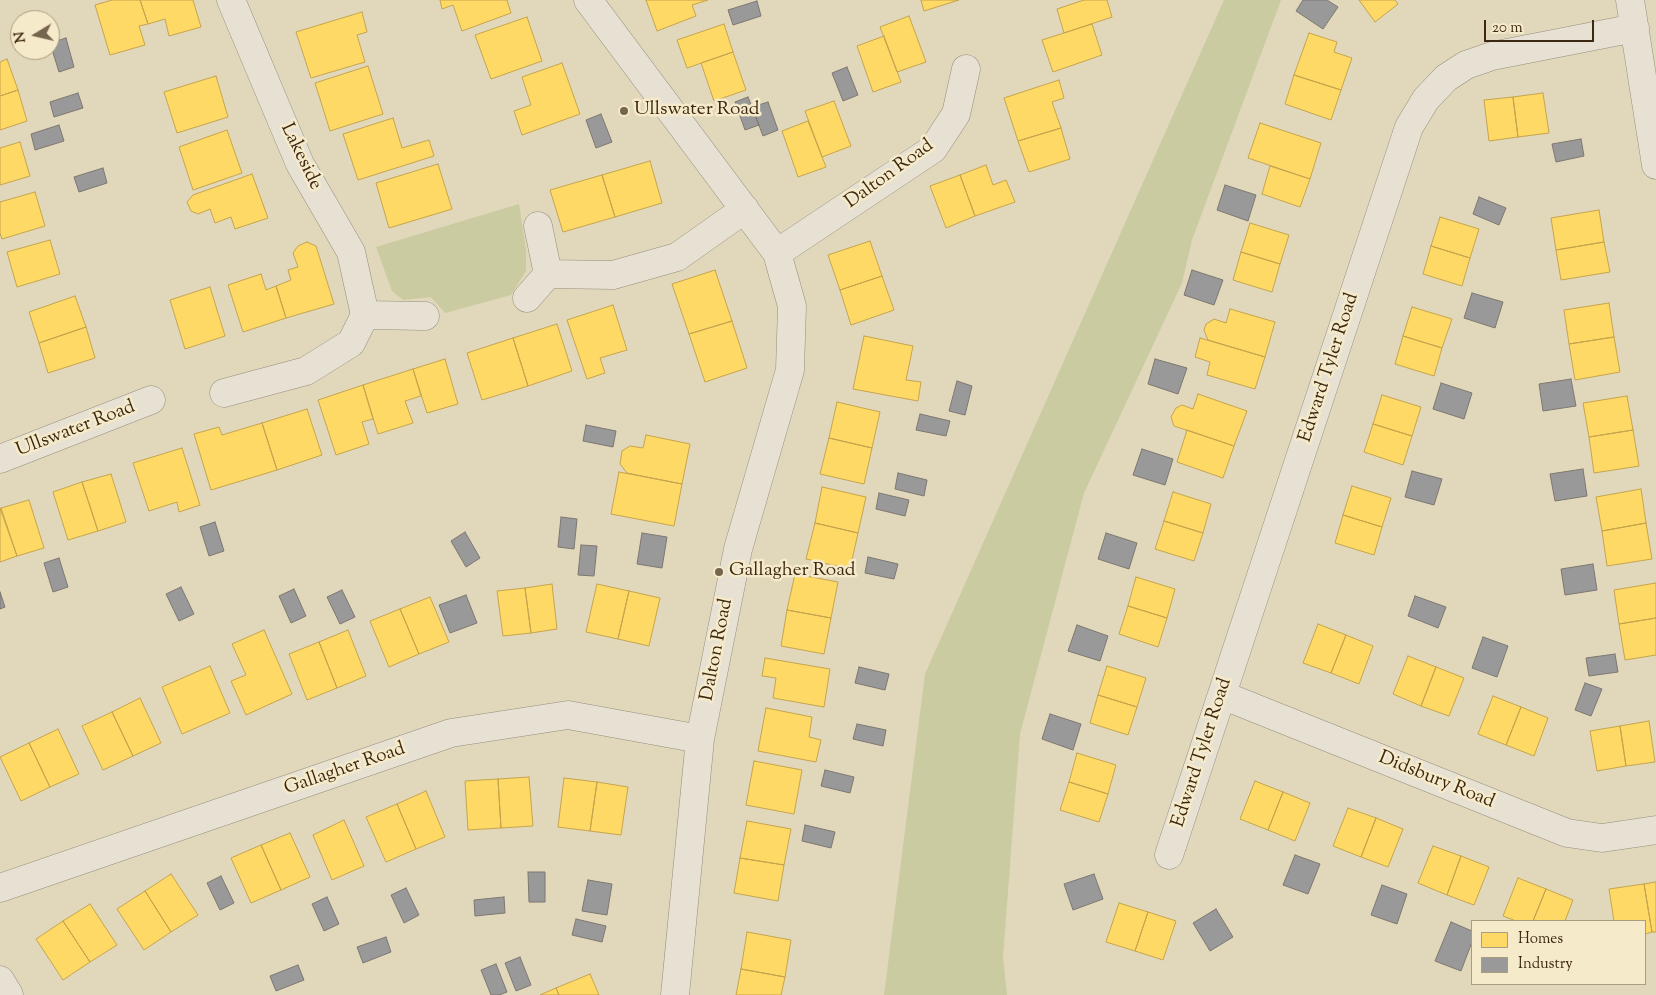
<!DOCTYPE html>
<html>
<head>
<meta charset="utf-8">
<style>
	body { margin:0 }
	#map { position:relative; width:1656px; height:995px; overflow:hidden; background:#e1d7bb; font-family:"Sorts Mill Goudy",serif }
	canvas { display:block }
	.legend { position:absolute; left:1471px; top:920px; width:175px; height:65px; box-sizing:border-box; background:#f5eac9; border:1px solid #ab9c80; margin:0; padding:6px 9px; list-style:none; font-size:15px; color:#3c2712 }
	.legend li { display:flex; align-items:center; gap:10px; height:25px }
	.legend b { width:25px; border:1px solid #ab9c80 }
	.north { position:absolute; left:10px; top:10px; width:50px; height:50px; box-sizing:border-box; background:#f5eac9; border:1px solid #ab9c80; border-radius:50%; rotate:261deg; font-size:14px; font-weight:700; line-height:20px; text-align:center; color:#3c2712 }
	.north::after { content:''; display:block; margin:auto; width:18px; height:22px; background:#76654d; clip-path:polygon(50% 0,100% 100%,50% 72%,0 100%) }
	.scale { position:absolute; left:1484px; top:20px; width:110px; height:22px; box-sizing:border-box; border:2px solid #3c2712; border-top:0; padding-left:6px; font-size:15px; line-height:18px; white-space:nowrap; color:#3c2712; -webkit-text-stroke:4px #f5eac9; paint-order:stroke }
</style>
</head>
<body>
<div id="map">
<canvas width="1656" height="995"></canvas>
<ul class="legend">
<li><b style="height:14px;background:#ffd966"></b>Homes</li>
<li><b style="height:14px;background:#999"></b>Industry</li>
</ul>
<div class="north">N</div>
<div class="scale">20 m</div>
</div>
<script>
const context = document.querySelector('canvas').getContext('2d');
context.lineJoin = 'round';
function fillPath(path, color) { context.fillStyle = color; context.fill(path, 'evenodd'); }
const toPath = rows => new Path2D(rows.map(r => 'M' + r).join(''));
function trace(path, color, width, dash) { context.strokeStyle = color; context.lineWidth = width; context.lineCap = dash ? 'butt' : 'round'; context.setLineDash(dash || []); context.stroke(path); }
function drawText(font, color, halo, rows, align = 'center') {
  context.font = font + ' "Sorts Mill Goudy",serif'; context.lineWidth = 5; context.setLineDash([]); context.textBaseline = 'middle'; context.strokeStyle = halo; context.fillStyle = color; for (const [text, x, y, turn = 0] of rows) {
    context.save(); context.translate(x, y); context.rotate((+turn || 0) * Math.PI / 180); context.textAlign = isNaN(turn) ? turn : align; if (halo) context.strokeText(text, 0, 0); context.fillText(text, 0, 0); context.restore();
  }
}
fillPath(toPath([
	[1224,0,1281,0,1192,240,1182,283,1084,493,1020,734,1003,957,1007,995,884,995,925,674],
	[519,204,526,250,526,271,511,295,445,313,431,297,403,300,392,291,376,247]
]), '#cacba0');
const homes = toPath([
	[112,0,140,0,148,24,139,26,145,45,110,55,95,5,112,0],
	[140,0,193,0,201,27,169,36,165,19,148,24,140,0],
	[440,0,507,0,511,13,462,31,453,5,442,9,440,0],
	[646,0,708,0,692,5,696,16,657,31,646,0],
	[921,0,959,0,924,11,921,0],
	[1084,0,1107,0,1112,17,1064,33,1057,9,1084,0],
	[1359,0,1395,0,1398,4,1375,22,1359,0],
	[362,12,367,32,357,35,365,62,311,78,296,32,362,12],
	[909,16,926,62,897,72,880,27,909,16],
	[527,17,542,61,491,79,475,35,527,17],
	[724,24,733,52,687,68,677,40,724,24],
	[1092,24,1102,55,1053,72,1042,40,1092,24],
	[1309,33,1337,42,1334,52,1352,58,1341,90,1294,75,1309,33],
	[884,36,901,82,873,92,857,46,884,36],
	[733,52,746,90,714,101,701,63,733,52],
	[7,59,18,90,0,96,0,62,7,59],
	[562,63,580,114,522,135,514,111,531,105,522,77,562,63],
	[368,66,383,114,330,131,315,83,368,66],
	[1294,75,1341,90,1331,120,1285,104,1294,75],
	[216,76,228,117,177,133,164,92,216,76],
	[1059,80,1064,98,1052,102,1061,128,1018,141,1004,98,1059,80],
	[18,90,27,121,0,130,0,96,18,90],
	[1543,93,1549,133,1518,137,1513,97,1543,93],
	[1513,97,1518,137,1489,141,1484,100,1513,97],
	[834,101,851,146,822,157,805,111,834,101],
	[393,118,402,148,429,140,434,156,358,180,343,134,393,118],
	[808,121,826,167,798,177,782,131,808,121],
	[1260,123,1321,143,1310,179,1248,158,1260,123],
	[1061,128,1070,159,1029,172,1018,141,1061,128],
	[227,130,242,173,193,190,179,147,227,130],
	[20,142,30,176,0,185,0,148,20,142],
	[650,161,662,203,615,217,602,175,650,161],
	[438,164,452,209,389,228,376,183,438,164],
	[986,165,993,185,1006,180,1015,202,975,216,960,175,986,165],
	[1270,166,1310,179,1300,207,1262,194,1270,166],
	[252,174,268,218,235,229,231,217,215,223,210,209,198,214,191,211,187,202,193,195,252,174],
	[602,175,615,217,563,232,550,190,602,175],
	[960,175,975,216,946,228,930,186,960,175],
	[35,192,45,226,2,239,0,233,0,202,35,192],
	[1599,210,1604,242,1556,250,1551,218,1599,210],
	[1440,217,1479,229,1470,258,1431,246,1440,217],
	[1250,223,1289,235,1280,264,1241,252,1250,223],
	[50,240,60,274,17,287,7,252,50,240],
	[870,241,882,276,840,290,828,255,870,241],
	[307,242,316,246,334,304,286,318,276,286,291,280,288,270,298,267,293,253,298,246,307,242],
	[1604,242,1610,272,1561,280,1556,250,1604,242],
	[1431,246,1470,258,1462,286,1423,274,1431,246],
	[1241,252,1280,264,1272,292,1233,280,1241,252],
	[715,270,732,321,689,334,672,284,715,270],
	[261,274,266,290,276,286,286,318,243,332,228,285,261,274],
	[882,276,894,310,851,325,840,290,882,276],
	[210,287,225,336,185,349,170,300,210,287],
	[75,296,86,327,39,343,29,312,75,296],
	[1609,303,1614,337,1569,344,1564,310,1609,303],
	[613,305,627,350,600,358,605,373,587,379,567,320,613,305],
	[1412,307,1452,319,1442,348,1403,336,1412,307],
	[1230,309,1275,322,1265,357,1208,340,1204,330,1206,324,1214,319,1226,323,1230,309],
	[732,321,747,368,705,382,689,334,732,321],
	[557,324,572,371,528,386,513,338,557,324],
	[86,327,95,358,48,373,39,343,86,327],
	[864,336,913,346,906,380,921,382,918,401,853,389,864,336],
	[1403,336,1442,348,1434,376,1395,364,1403,336],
	[1614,337,1620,372,1575,380,1569,344,1614,337],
	[513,338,528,386,482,400,467,353,513,338],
	[1200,338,1265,357,1255,389,1207,375,1210,362,1195,357,1200,338],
	[445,359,458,404,427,413,413,369,445,359],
	[413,369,421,396,405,401,413,423,378,434,363,385,413,369],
	[363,385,373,419,362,422,369,444,336,455,318,400,363,385],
	[1198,394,1247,411,1234,446,1174,426,1171,417,1176,408,1182,405,1193,409,1198,394],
	[1382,395,1421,407,1412,436,1373,424,1382,395],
	[1627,396,1633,430,1589,437,1583,403,1627,396],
	[837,402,880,412,872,448,829,438,837,402],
	[307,409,322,455,277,470,262,423,307,409],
	[262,423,277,470,211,490,194,434,219,427,222,435,262,423],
	[1373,424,1412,436,1403,465,1364,452,1373,424],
	[1187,430,1234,446,1223,478,1177,462,1187,430],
	[1633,430,1639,466,1594,473,1589,437,1633,430],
	[646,435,690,444,682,484,627,473,620,464,622,451,630,446,643,448,646,435],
	[829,438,872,448,864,484,820,474,829,438],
	[182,448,200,505,179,512,177,502,149,511,133,463,182,448],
	[619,472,682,484,674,526,611,514,619,472],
	[111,474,126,522,98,531,82,482,111,474],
	[82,482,98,531,68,540,53,492,82,482],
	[1352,486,1391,498,1382,527,1343,515,1352,486],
	[822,487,866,497,858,533,815,523,822,487],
	[1641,489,1646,523,1602,531,1596,497,1641,489],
	[1173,492,1211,504,1203,533,1164,521,1173,492],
	[29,500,44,548,17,556,1,508,29,500],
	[0,508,17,556,0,562,0,508],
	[1343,515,1382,527,1374,555,1335,543,1343,515],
	[1164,521,1203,533,1194,561,1155,549,1164,521],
	[815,523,858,533,850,569,806,559,815,523],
	[1646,523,1652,559,1607,566,1602,531,1646,523],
	[795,574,838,582,831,618,787,610,795,574],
	[1136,577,1175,589,1167,618,1128,606,1136,577],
	[1656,583,1656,618,1619,624,1614,590,1656,583],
	[552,584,557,629,531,633,525,588,552,584],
	[597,584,629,591,618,639,586,632,597,584],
	[525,588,531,633,503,636,497,591,525,588],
	[629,591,660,598,649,646,618,639,629,591],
	[430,597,449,642,419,654,400,609,430,597],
	[1128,606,1167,618,1158,647,1119,634,1128,606],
	[400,609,419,654,389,667,370,621,400,609],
	[787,610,831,618,824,654,781,646,787,610],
	[1656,618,1656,655,1625,660,1619,624,1656,618],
	[1318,624,1346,635,1331,673,1303,663,1318,624],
	[264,630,292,694,246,715,231,681,246,675,232,644,264,630],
	[348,630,366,676,337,688,319,642,348,630],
	[1346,635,1373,646,1359,684,1331,673,1346,635],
	[319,642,337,688,307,700,289,654,319,642],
	[1408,656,1436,667,1421,706,1393,694,1408,656],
	[765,658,830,669,824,707,773,698,776,678,762,676,765,658],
	[210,666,230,713,182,734,162,687,210,666],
	[1107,666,1146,678,1137,707,1098,695,1107,666],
	[1436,667,1464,678,1449,716,1421,706,1436,667],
	[1098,695,1137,707,1128,735,1090,723,1098,695],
	[1493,696,1521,707,1506,745,1478,734,1493,696],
	[140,698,161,743,133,756,112,712,140,698],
	[1521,707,1548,718,1534,756,1506,745,1521,707],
	[766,708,812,717,809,737,821,740,816,762,758,751,766,708],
	[112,712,133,756,103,770,82,726,112,712],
	[1649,721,1655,762,1626,766,1620,726,1649,721],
	[1620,726,1626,766,1597,771,1590,731,1620,726],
	[58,729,79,774,50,787,29,743,58,729],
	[29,743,50,787,21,801,0,757,29,743],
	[1077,753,1116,765,1108,794,1069,782,1077,753],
	[754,761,802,770,794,814,746,805,754,761],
	[529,777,533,826,501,828,498,779,529,777],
	[564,778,597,782,590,831,558,827,564,778],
	[498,779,501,828,468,830,465,781,498,779],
	[1255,781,1283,792,1268,830,1240,819,1255,781],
	[597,782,628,787,621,835,590,831,597,782],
	[1069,782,1108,794,1099,822,1060,810,1069,782],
	[426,791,445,837,416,849,397,804,426,791],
	[1283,792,1310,803,1295,841,1268,830,1283,792],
	[397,804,416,849,386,862,366,817,397,804],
	[1348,808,1376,818,1361,857,1333,846,1348,808],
	[1376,818,1403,829,1388,867,1361,857,1376,818],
	[344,820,364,866,332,880,313,835,344,820],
	[747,821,791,829,784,865,740,858,747,821],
	[290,833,310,877,281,890,261,845,290,833],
	[261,845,281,890,251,903,231,858,261,845],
	[1433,846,1461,856,1447,895,1418,883,1433,846],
	[1461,856,1489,867,1474,905,1447,895,1461,856],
	[740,858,784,865,778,901,734,893,740,858],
	[171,874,198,915,171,932,145,891,171,874],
	[1518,878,1546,889,1533,921,1516,921,1503,916,1518,878],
	[1656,882,1656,932,1652,932,1644,884,1656,882],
	[1644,884,1652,932,1645,934,1645,921,1614,921,1609,889,1644,884],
	[1546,889,1573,900,1565,921,1533,921,1546,889],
	[145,891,171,932,144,950,117,909,145,891],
	[1119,903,1148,912,1135,951,1106,942,1119,903],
	[90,904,117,945,90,962,63,921,90,904],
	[1148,912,1176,921,1163,960,1135,951,1148,912],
	[63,921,90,962,63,980,36,939,63,921],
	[747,932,791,940,785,977,741,969,747,932],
	[741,969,785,977,781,995,736,995,741,969],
	[590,974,599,995,559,995,556,988,590,974],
	[556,988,559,995,540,995,556,988]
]);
fillPath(homes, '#ffd966');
trace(homes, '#c4a44d', 1);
const industry = toPath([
	[1303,0,1327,0,1338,7,1323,29,1296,11,1303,0],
	[757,1,761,16,733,25,728,10,757,1],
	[66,38,74,67,59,72,50,43,66,38],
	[847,67,858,95,843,101,832,73,847,67],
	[78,93,83,108,54,117,50,102,78,93],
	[748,97,759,125,745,130,735,102,748,97],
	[768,102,778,130,763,136,752,107,768,102],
	[601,114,612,142,596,148,586,120,601,114],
	[59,125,64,141,35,150,31,134,59,125],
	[1581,139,1584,156,1556,162,1552,144,1581,139],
	[103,168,107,183,79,192,74,177,103,168],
	[1225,185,1256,195,1248,221,1217,210,1225,185],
	[1479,197,1506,208,1499,225,1473,214,1479,197],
	[1192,270,1223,280,1214,305,1184,295,1192,270],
	[1472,293,1503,302,1495,328,1464,318,1472,293],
	[1155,359,1187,368,1178,394,1148,384,1155,359],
	[1571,379,1576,406,1543,411,1539,384,1571,379],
	[957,381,972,386,965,415,949,411,957,381],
	[1441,383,1472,393,1464,419,1433,409,1441,383],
	[920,414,950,421,946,436,916,430,920,414],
	[586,425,616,431,613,447,583,441,586,425],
	[1142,449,1173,459,1165,485,1133,475,1142,449],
	[1583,469,1587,496,1555,501,1550,474,1583,469],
	[1412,471,1442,479,1434,505,1405,497,1412,471],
	[898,473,927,480,924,496,895,489,898,473],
	[879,493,909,500,905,516,876,509,879,493],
	[561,517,577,519,574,549,558,547,561,517],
	[215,522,224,551,209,556,200,527,215,522],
	[465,532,480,558,466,567,451,541,465,532],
	[642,533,667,537,662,568,637,564,642,533],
	[1106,533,1137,543,1129,569,1098,559,1106,533],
	[581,545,597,546,594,576,578,575,581,545],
	[868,557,898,564,894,579,865,573,868,557],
	[59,558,68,587,53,592,44,563,59,558],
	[1593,564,1597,590,1565,595,1561,569,1593,564],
	[181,587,194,614,179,621,166,594,181,587],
	[294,589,306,616,291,623,279,596,294,589],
	[342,590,355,617,340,624,327,597,342,590],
	[0,592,5,607,0,609,0,592],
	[466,595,477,623,450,633,439,605,466,595],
	[1415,596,1446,607,1438,628,1408,616,1415,596],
	[1077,625,1108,636,1100,661,1068,651,1077,625],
	[1483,637,1508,646,1497,677,1472,668,1483,637],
	[1615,654,1618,672,1589,676,1586,658,1615,654],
	[859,667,889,674,885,690,855,683,859,667],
	[1585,683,1602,689,1591,716,1575,710,1585,683],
	[1050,714,1081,724,1073,750,1042,739,1050,714],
	[857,724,886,730,883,746,853,739,857,724],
	[825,770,854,777,850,793,821,786,825,770],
	[805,825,835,832,831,848,802,841,805,825],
	[1295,855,1320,864,1308,894,1283,885,1295,855],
	[528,872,545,872,545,902,529,902,528,872],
	[1094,874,1103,899,1073,910,1064,884,1094,874],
	[221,876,234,903,220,910,207,883,221,876],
	[588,880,612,884,607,915,582,911,588,880],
	[1382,885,1407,894,1397,924,1371,915,1382,885],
	[406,888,419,915,404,923,391,895,406,888],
	[327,897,339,924,324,931,312,904,327,897],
	[504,897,505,913,475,916,474,900,504,897],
	[1216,909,1233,937,1210,951,1193,923,1216,909],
	[576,919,606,926,602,942,572,935,576,919],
	[1451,922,1472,931,1472,942,1461,971,1435,961,1451,922],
	[386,937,391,952,363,963,357,947,386,937],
	[520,957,531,985,516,991,505,963,520,957],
	[496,964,507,992,499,995,491,995,481,970,496,964],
	[298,965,304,980,276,991,270,976,298,965]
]);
fillPath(industry, '#999');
trace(industry, '#7d7770', 1);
const minor = toPath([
	[588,0,777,253,792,306,790,370,738,549,700,739,675,995],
	[1630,0,1656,165],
	[777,253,933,149,956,114,966,69],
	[548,274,613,275,677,257,745,209],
	[527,298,548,274,538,226],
	[365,315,425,316],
	[224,393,306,371,351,343,365,315,351,252,300,164,231,0],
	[0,459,151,400],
	[1222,695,1567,833,1602,838,1656,830],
	[1169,855,1409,127,1426,99,1446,78,1466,65,1492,56,1635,28],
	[0,888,451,733,568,715,700,739],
	[0,980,9,995]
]);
trace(minor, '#968e7c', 29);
trace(minor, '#e6e1d3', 28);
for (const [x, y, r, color] of [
	[624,111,5,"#76654d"],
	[719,572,5,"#76654d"]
]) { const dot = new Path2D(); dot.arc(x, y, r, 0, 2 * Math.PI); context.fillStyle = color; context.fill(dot); trace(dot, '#f5eac9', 2); }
drawText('19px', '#3c2712', '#f5eac9', [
	["Ullswater Road",634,111],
	["Gallagher Road",729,572]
], 'left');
drawText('19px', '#3c2712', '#f5eac9', [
	["Lakeside",300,157,64],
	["Dalton Road",890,175,-36],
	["Edward Tyler Road",1330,368,-72],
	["Ullswater Road",76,430,-21],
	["Dalton Road",718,650,-79],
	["Edward Tyler Road",1203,753,-72],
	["Gallagher Road",345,770,-19],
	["Didsbury Road",1436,781,22]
]);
</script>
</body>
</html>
